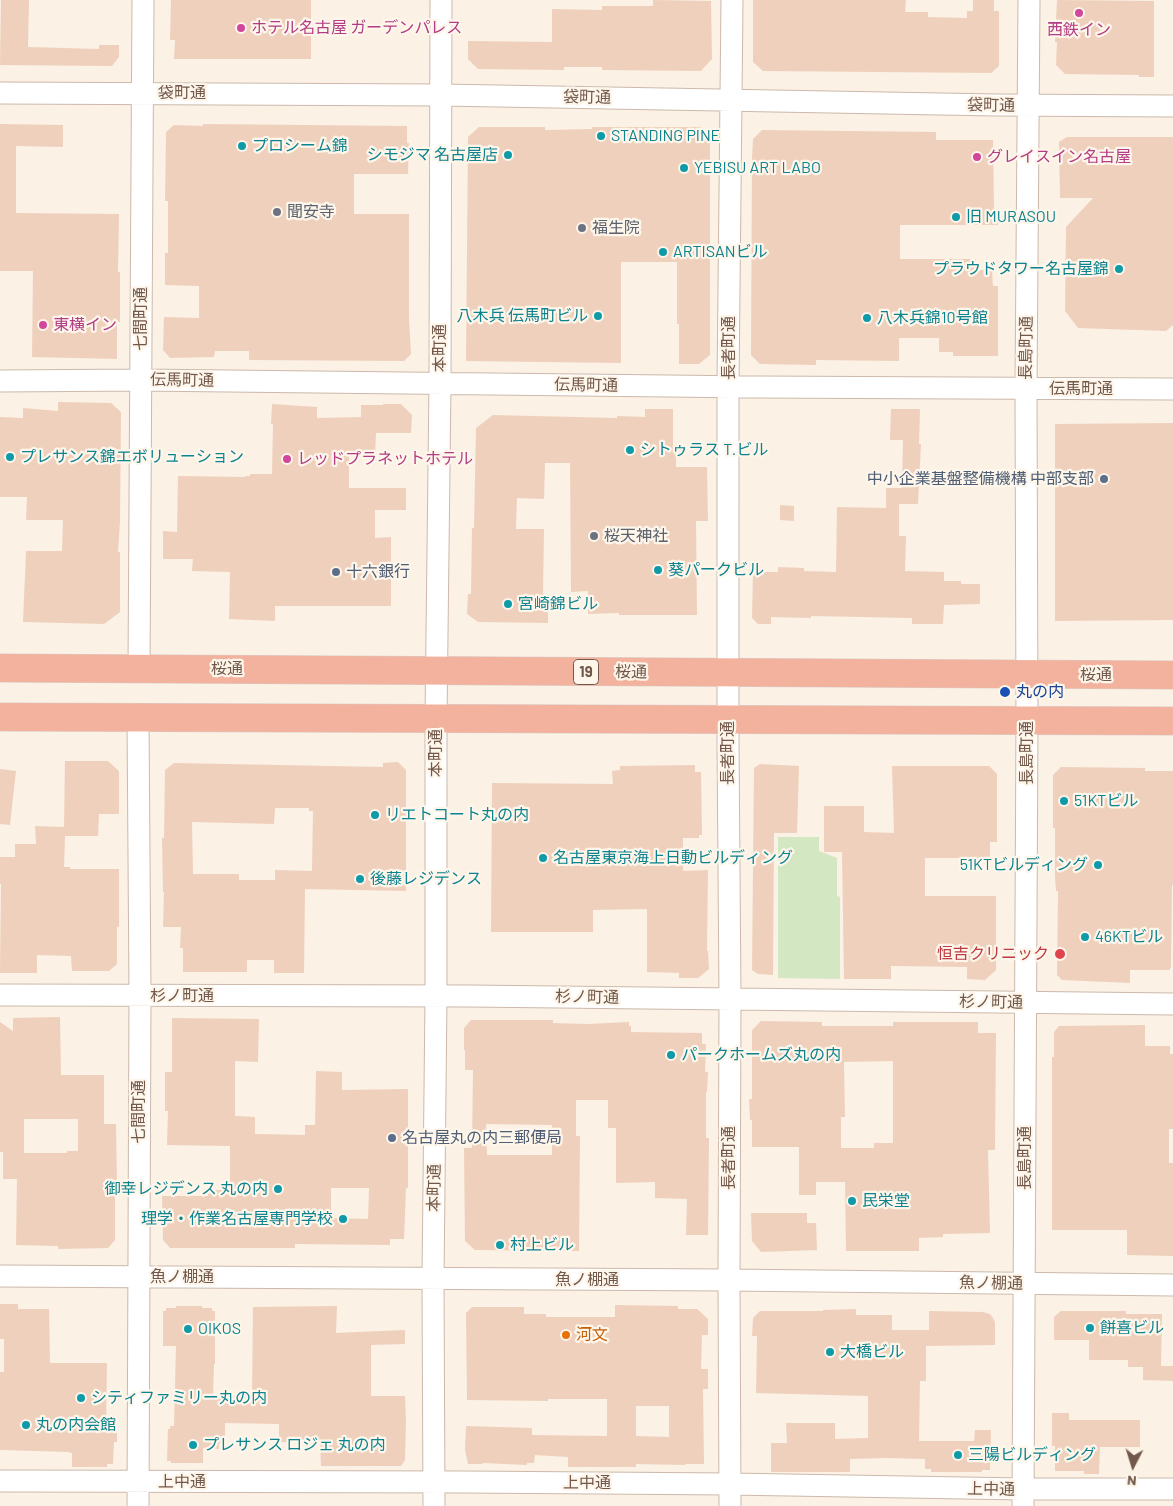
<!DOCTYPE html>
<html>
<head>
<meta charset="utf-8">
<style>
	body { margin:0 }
	#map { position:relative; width:1173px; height:1506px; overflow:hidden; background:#fbf1e4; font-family:Barlow,sans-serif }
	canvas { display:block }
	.north { position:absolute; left:1108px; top:1441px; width:50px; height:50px; -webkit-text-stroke:4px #fef6ea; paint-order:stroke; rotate:185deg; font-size:14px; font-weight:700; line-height:20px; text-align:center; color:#72584b }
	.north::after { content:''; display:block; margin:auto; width:18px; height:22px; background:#72584b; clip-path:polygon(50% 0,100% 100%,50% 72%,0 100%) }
</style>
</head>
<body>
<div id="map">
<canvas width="1173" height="1506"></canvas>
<div class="north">N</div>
</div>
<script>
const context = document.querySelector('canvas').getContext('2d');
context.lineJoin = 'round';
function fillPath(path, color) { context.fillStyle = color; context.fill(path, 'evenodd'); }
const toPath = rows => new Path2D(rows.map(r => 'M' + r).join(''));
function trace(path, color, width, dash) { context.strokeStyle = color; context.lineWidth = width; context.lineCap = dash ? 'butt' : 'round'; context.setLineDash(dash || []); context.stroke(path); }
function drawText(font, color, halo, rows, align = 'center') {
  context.font = font + ' Barlow,"Noto Sans JP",sans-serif'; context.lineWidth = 4.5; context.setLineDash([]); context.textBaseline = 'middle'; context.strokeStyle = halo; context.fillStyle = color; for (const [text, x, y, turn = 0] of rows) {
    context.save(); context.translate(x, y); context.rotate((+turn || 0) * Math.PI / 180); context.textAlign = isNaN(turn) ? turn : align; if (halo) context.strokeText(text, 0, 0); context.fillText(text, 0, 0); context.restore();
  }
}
fillPath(toPath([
	[778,837,819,837,819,851,837,858,837,896,840,897,840,979,778,978]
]), '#d3e7c3');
fillPath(toPath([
	[1,0,29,0,28,47,99,49,99,45,119,45,119,57,112,66,0,65],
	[171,0,311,0,311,59,174,59,175,40,170,40],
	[653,0,711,1,712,59,701,71,602,70,602,67,564,67,564,70,478,69,468,59,468,41,552,42,552,9,602,10,602,6,653,6],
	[753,0,906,0,905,12,928,12,928,17,967,18,967,11,973,11,973,0,994,0,994,11,999,11,999,66,991,73,763,71,753,62],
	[1057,0,1154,1,1154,77,1139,77,1139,75,1065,74,1056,65,1057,42,1055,42],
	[0,124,63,125,63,147,16,146,16,213,119,214,118,272,120,272,120,322,117,322,117,359,32,357,33,271,0,271],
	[203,124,407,126,407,143,409,143,408,174,354,174,354,214,409,214,409,319,411,354,404,361,249,360,249,351,215,351,214,357,170,358,163,350,164,317,199,318,199,286,165,285,165,253,168,253,168,201,165,201,166,132,174,125,203,126],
	[479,127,545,127,545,130,592,129,592,127,700,127,710,138,710,355,699,364,679,364,679,324,677,324,677,262,621,262,621,363,466,361,468,137],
	[762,130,936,132,936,140,993,140,994,210,998,210,998,225,900,225,900,259,976,259,976,270,992,270,993,286,998,286,998,356,953,356,953,352,939,352,939,338,899,338,899,361,816,360,816,365,760,364,751,355,752,160,753,139],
	[1067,137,1173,137,1173,325,1166,331,1078,328,1065,311,1066,227,1093,198,1060,198,1059,142],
	[58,402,111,403,121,412,120,521,118,552,120,552,120,612,104,624,23,622,26,551,62,551,63,520,26,520,27,497,0,497,0,417,23,418,23,408,58,411],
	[272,404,317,407,317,418,361,417,361,405,383,405,383,404,401,404,412,415,411,433,376,433,375,456,349,456,349,488,406,488,406,510,375,510,375,538,391,537,391,606,275,606,275,621,229,619,230,572,192,571,193,559,163,559,163,531,177,532,178,476,245,477,245,476,250,476,250,474,272,474,273,424,271,424],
	[645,409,673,409,673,447,676,447,676,467,707,467,708,521,696,521,697,615,619,615,619,613,588,614,588,591,571,592,570,463,545,463,544,499,517,498,516,529,544,529,543,594,548,594,548,623,478,622,467,614,468,594,471,594,472,528,474,528,476,428,493,415,617,418,617,416,645,417],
	[891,409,920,409,919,444,921,444,918,504,899,504,899,536,906,536,905,571,944,572,944,581,961,581,961,584,980,584,980,604,944,605,943,624,912,624,912,618,811,616,811,618,771,617,771,624,758,624,752,618,753,572,778,572,778,567,804,568,804,571,836,572,837,507,886,508,886,488,902,488,903,440,890,440],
	[1173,423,1173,620,1055,621,1055,424],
	[780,505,794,506,794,521,780,520],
	[65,761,108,761,119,771,119,814,99,814,98,836,65,836,64,867,70,867,70,869,119,869,119,927,117,927,117,964,109,971,72,971,71,956,37,955,37,973,0,973,1,884,0,884,0,857,15,857,15,844,36,844,35,826,64,827],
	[398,762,406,770,406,891,305,889,304,973,274,973,274,960,247,960,247,972,183,972,183,948,180,948,181,927,163,927,164,892,163,892,162,838,164,838,165,770,174,763,383,767,383,763],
	[275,808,309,808,309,811,313,811,312,871,275,870,275,880,239,880,239,874,193,874,192,822,274,824],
	[760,764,799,766,797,833,774,833,773,975,758,974,752,970,754,768],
	[695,765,695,772,701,772,702,835,699,835,699,838,683,838,683,871,708,870,707,951,708,951,709,969,698,978,679,978,679,973,647,972,647,909,593,910,593,932,491,932,492,783,613,784,612,771,620,770,620,766],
	[892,766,989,766,997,774,997,842,990,842,990,858,925,858,925,896,996,896,996,970,985,980,967,979,967,967,891,966,891,979,844,979,842,852,824,852,824,806,864,806,864,832,894,833],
	[1061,767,1145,768,1145,771,1173,771,1173,885,1172,885,1171,968,1170,968,1170,970,1130,970,1130,983,1062,980,1057,975,1058,891,1056,891,1055,877,1055,828,1053,828,1053,775],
	[0,769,16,771,10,825,0,824],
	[60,1017,61,1075,104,1075,104,1124,116,1124,117,1183,115,1183,115,1240,108,1248,58,1249,58,1246,16,1245,17,1179,3,1179,3,1152,0,1152,0,1022,13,1031,13,1018],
	[24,1119,78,1119,78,1151,67,1151,67,1153,24,1153],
	[172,1018,259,1019,258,1062,235,1061,235,1116,255,1117,255,1134,305,1135,305,1125,315,1125,316,1071,342,1072,342,1090,408,1089,408,1188,406,1188,404,1239,390,1239,390,1245,295,1244,295,1248,170,1248,163,1240,162,1196,208,1196,208,1190,230,1190,230,1146,167,1145,168,1111,165,1111,165,1072,172,1072],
	[331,1188,369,1188,368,1219,331,1218],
	[471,1020,553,1020,553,1023,588,1024,629,1022,629,1026,631,1026,631,1032,702,1033,702,1044,706,1044,705,1072,708,1072,707,1092,706,1092,706,1138,709,1138,708,1235,686,1235,687,1199,655,1198,655,1182,616,1183,616,1128,608,1128,608,1100,576,1100,576,1136,580,1136,579,1251,475,1250,465,1241,464,1148,472,1148,473,1070,465,1070,465,1050,464,1050,464,1028],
	[486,1124,552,1125,552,1155,487,1155],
	[761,1021,822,1022,822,1026,893,1026,893,1022,978,1022,978,1033,996,1033,995,1150,988,1150,990,1233,943,1234,943,1237,919,1238,919,1251,846,1251,845,1182,816,1182,816,1195,799,1195,799,1147,752,1147,752,1120,750,1120,749,1099,752,1099,752,1030],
	[893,1061,893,1143,874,1143,874,1148,841,1148,841,1117,845,1117,844,1062],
	[1145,1025,1145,1046,1170,1046,1170,1054,1173,1054,1173,1129,1169,1129,1169,1163,1173,1163,1173,1256,1127,1255,1127,1230,1052,1230,1052,1057,1054,1057,1054,1032,1059,1026],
	[751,1213,807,1213,807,1223,816,1223,817,1250,761,1252,752,1241],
	[0,1304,18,1304,18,1309,49,1309,50,1363,107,1363,106,1428,117,1428,117,1442,114,1442,113,1464,107,1464,107,1467,72,1467,72,1453,70,1453,70,1452,0,1450,0,1372,4,1372,4,1339,0,1339],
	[615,1305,678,1306,678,1309,697,1309,708,1319,708,1335,702,1335,701,1369,708,1369,708,1389,703,1389,704,1464,685,1464,685,1465,636,1464,636,1467,568,1467,568,1457,535,1455,534,1463,527,1463,527,1465,483,1463,482,1464,468,1464,465,1450,466,1426,532,1428,532,1435,607,1436,607,1399,548,1399,548,1401,467,1400,466,1313,472,1307,524,1307,524,1314,546,1314,546,1317,615,1317],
	[636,1406,669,1406,669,1437,636,1436],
	[176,1306,202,1306,202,1308,212,1308,212,1311,215,1311,215,1364,214,1364,213,1396,252,1397,253,1307,337,1306,336,1333,405,1330,405,1344,371,1345,371,1396,405,1396,406,1421,405,1460,401,1466,321,1466,320,1442,279,1442,279,1424,225,1423,225,1443,219,1443,219,1449,203,1448,203,1463,171,1463,171,1461,167,1461,168,1429,170,1429,170,1426,174,1426,176,1346,163,1346,163,1311,166,1311,166,1308,176,1308],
	[856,1309,856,1315,892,1315,892,1330,929,1330,929,1311,983,1312,990,1314,993,1318,995,1322,995,1345,926,1346,926,1381,920,1381,919,1441,974,1441,975,1430,991,1430,990,1470,982,1470,982,1472,931,1472,931,1469,925,1469,925,1459,886,1458,850,1459,850,1472,771,1472,771,1443,787,1443,786,1423,835,1423,835,1439,868,1438,868,1396,756,1393,757,1336,752,1336,753,1318,760,1311,823,1311,823,1310],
	[1061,1311,1126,1311,1126,1314,1162,1314,1161,1366,1173,1366,1173,1381,1143,1380,1143,1367,1128,1367,1128,1360,1089,1360,1089,1340,1054,1340,1054,1317],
	[1052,1413,1069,1413,1069,1420,1140,1420,1140,1447,1100,1447,1099,1474,1084,1474,1084,1471,1055,1471,1055,1446,1052,1446]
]), '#efd0bd');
const minor = toPath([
	[0,93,442,95,996,105,1173,106],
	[0,381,141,380,755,387,1173,389],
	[139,669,143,0],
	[138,718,140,995,138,1506],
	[0,995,470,996,1173,1004],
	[0,1276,729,1280,1173,1285],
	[0,1481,463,1482,730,1484,1023,1489,1173,1489],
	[434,1506,433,1279,436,996,436,718,440,383,441,0],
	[730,1506,729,1280,730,999,728,740,728,386,732,0],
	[1023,1506,1027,721,1026,389,1029,0]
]);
const highway = toPath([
	[0,668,1173,675],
	[0,717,1173,721]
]);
trace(minor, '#ccb9ab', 23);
trace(highway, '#d8d0cd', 29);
trace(minor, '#fff', 21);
trace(highway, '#f2b29e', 28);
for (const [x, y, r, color] of [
	[1079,13,5,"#d1479c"],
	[241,28,5,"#d1479c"],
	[601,136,5,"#0f9aa8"],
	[242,146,5,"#0f9aa8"],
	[508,155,5,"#0f9aa8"],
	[977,157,5,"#d1479c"],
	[684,168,5,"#0f9aa8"],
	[277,212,5,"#6b7280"],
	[956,217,5,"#0f9aa8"],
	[582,228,5,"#6b7280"],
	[663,252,5,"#0f9aa8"],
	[1119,269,5,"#0f9aa8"],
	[598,316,5,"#0f9aa8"],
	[867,318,5,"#0f9aa8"],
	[43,325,5,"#d1479c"],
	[630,450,5,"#0f9aa8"],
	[10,457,5,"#0f9aa8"],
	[287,459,5,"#d1479c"],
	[1104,479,5,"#5c6f8a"],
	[594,536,5,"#6b7280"],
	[658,570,5,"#0f9aa8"],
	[336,572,5,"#5c6f8a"],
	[508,604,5,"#0f9aa8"],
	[1005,692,6,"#1a4fb4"],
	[1064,801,5,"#0f9aa8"],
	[375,815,5,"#0f9aa8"],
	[543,858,5,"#0f9aa8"],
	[1098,865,5,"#0f9aa8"],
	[360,879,5,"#0f9aa8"],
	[1085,937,5,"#0f9aa8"],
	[1060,954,6,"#e0444e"],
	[671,1055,5,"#0f9aa8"],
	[392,1138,5,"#5c6f8a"],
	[278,1189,5,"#0f9aa8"],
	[852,1201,5,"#0f9aa8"],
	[343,1219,5,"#0f9aa8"],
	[500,1245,5,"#0f9aa8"],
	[1090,1328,5,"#0f9aa8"],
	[188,1329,5,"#0f9aa8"],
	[566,1335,5,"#e8710a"],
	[830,1352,5,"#0f9aa8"],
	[81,1398,5,"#0f9aa8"],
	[26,1425,5,"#0f9aa8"],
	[193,1445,5,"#0f9aa8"],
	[958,1455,5,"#0f9aa8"]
]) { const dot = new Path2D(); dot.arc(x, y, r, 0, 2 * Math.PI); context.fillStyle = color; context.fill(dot); trace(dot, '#fef6ea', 2); }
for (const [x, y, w] of [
	[586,672,25]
]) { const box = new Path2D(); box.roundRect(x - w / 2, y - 12.5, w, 25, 4); context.fillStyle = '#fef6ea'; context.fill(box); trace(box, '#72584b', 1); }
drawText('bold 15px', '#72584b', null, [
	["19",586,672]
]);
drawText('16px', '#b23c85', '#fef6ea', [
	["ホテル名古屋 ガーデンパレス",251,28],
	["西鉄イン",1079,30,"center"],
	["グレイスイン名古屋",987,157],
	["東横イン",53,325],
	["レッドプラネットホテル",297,459]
], 'left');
drawText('16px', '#72584b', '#fef6ea', [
	["袋町通",182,93],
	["袋町通",587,97,1],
	["袋町通",991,105,1],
	["七間町通",141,319,-90],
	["本町通",440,348,-90],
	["長者町通",729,348,-90],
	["長島町通",1026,348,-89],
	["伝馬町通",182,380,1],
	["伝馬町通",586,385,1],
	["伝馬町通",1081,389],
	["桜通",227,669],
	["桜通",631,672,1],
	["桜通",1096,675],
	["本町通",436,753,-90],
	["長者町通",728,753,-90],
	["長島町通",1027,753,-90],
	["杉ノ町通",182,996],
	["杉ノ町通",587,997,1],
	["杉ノ町通",991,1002,1],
	["七間町通",139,1112,-90],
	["長者町通",729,1158,-90],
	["長島町通",1025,1158,-90],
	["本町通",434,1188,-89],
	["魚ノ棚通",182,1277],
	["魚ノ棚通",587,1280],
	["魚ノ棚通",991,1283,1],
	["上中通",182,1482],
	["上中通",587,1483],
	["上中通",991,1489,1]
]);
drawText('16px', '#0d838f', '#fef6ea', [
	["STANDING PINE",611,136],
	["プロシーム錦",252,146],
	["シモジマ 名古屋店",498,155,"right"],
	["YEBISU ART LABO",694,168],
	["旧 MURASOU",966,217],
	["ARTISANビル",673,252],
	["プラウドタワー名古屋錦",1109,269,"right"],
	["八木兵 伝馬町ビル",588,316,"right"],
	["八木兵錦10号館",877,318],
	["シトゥラス T.ビル",640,450],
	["プレサンス錦エボリューション",20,457],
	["葵パークビル",668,570],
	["宮崎錦ビル",518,604],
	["51KTビル",1074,801],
	["リエトコート丸の内",385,815],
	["名古屋東京海上日動ビルディング",553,858],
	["51KTビルディング",1088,865,"right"],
	["後藤レジデンス",370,879],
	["46KTビル",1095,937],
	["パークホームズ丸の内",681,1055],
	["御幸レジデンス 丸の内",268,1189,"right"],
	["民栄堂",862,1201],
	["理学・作業名古屋専門学校",333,1219,"right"],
	["村上ビル",510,1245],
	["餅喜ビル",1100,1328],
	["OIKOS",198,1329],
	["大橋ビル",840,1352],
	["シティファミリー丸の内",91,1398],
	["丸の内会館",36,1425],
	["プレサンス ロジェ 丸の内",203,1445],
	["三陽ビルディング",968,1455]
], 'left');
drawText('16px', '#5b616d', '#fef6ea', [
	["聞安寺",287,212],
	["福生院",592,228],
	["桜天神社",604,536]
], 'left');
drawText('16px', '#4e5e75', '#fef6ea', [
	["中小企業基盤整備機構 中部支部",1094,479,"right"],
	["十六銀行",346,572],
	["名古屋丸の内三郵便局",402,1138]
], 'left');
drawText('16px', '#164399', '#fef6ea', [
	["丸の内",1016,692]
], 'left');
drawText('16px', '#be3a42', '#fef6ea', [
	["恒吉クリニック",1049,954]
], 'right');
drawText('16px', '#c56008', '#fef6ea', [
	["河文",576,1335]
], 'left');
</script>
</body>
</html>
